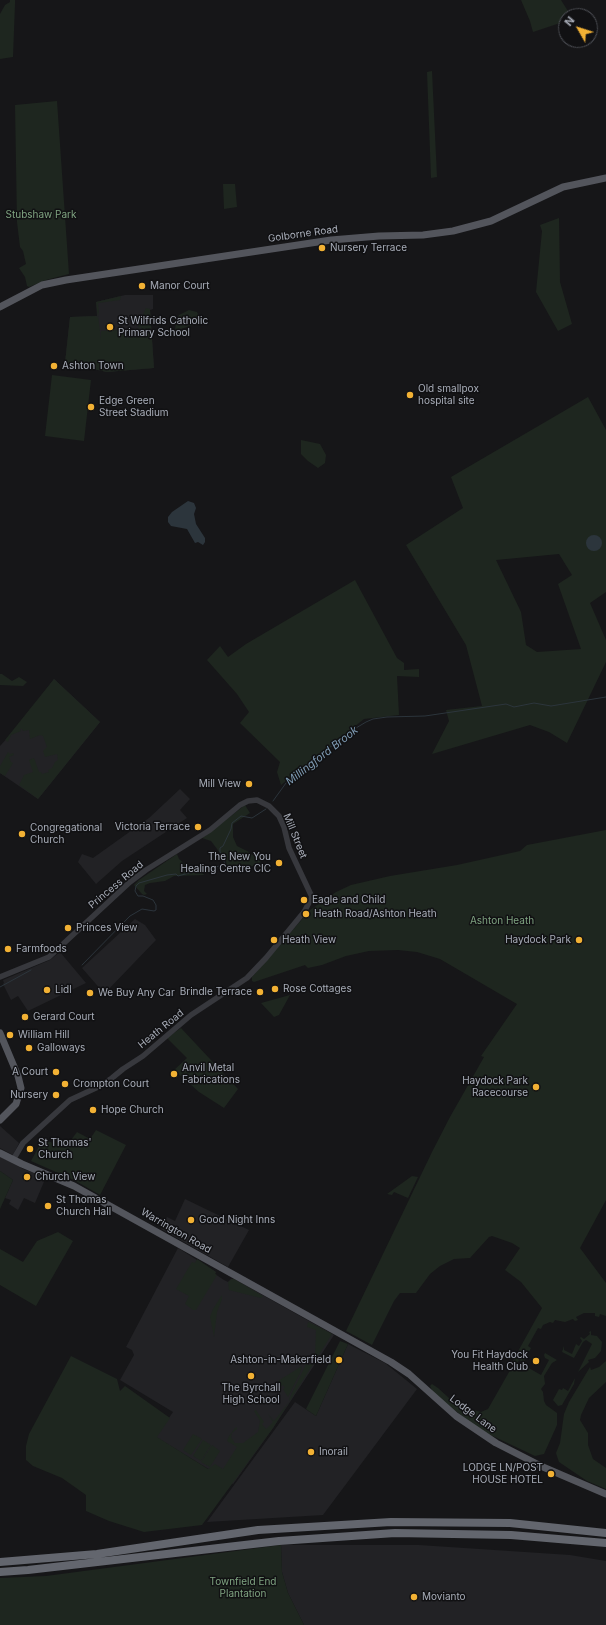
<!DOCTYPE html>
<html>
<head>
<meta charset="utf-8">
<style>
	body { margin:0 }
	#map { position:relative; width:606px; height:1625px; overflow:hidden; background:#161618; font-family:Inter,sans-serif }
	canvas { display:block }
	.north { position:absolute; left:558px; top:8px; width:40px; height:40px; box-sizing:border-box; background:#111113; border:1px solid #4d4f55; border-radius:50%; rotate:309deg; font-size:11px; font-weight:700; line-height:16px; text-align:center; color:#a8adb8 }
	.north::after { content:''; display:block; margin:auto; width:14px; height:18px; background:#f2b134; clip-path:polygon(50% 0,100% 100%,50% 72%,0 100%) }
</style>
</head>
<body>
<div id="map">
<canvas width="606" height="1625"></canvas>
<div class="north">N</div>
</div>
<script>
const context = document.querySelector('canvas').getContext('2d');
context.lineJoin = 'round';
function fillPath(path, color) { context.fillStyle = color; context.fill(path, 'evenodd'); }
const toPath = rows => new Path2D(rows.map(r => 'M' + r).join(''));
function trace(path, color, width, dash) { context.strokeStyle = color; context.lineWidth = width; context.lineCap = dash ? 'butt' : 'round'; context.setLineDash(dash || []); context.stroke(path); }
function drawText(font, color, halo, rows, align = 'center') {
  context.font = font + ' Inter,sans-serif'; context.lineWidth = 3; context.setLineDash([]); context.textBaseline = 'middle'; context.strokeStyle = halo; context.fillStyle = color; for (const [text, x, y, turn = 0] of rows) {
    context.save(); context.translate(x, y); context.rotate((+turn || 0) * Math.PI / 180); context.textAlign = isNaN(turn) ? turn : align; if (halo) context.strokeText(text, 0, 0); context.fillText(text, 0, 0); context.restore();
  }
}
fillPath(toPath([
	[125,295,153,295,153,309,150,310,154,368,107,372,65,363,70,317,97,316,96,302],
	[54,679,100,722,38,799,0,773,0,746,21,723],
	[180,789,190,799,180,810,187,818,122,861,96,884,78,862,82,854,93,858,149,818],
	[135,919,145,925,156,940,106,992,102,991,82,968],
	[60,952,86,983,28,1011,18,996,11,1000,3,984,4,983,3,980,50,960],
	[0,1126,19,1143,13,1155,0,1148],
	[0,1156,23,1169,46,1177,35,1203,24,1198,18,1210,9,1204,11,1200,5,1198,13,1180,0,1171],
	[185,1199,249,1230,228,1267,161,1229,167,1217,175,1221],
	[178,1248,216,1272,215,1274,224,1280,228,1282,231,1279,234,1279,334,1335,273,1428,233,1484,156,1437,173,1412,120,1380,134,1355,132,1350,126,1347],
	[348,1344,385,1363,417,1389,323,1515,207,1522,295,1402,316,1416],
	[281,1545,419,1545,570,1555,606,1561,606,1625,304,1625,288,1593,282,1572]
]), '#222225');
fillPath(toPath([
	[10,0,15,0,15,4,13,57,0,59,0,14,5,5,10,2],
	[521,0,561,0,571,16,566,16,566,21,533,32,530,21],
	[432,71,437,177,431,178,427,72],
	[57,101,69,274,46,280,29,287,27,286,25,277,19,268,26,264,23,251,20,247,17,222,15,105],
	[223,184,235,184,237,207,224,209],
	[559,218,560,282,572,324,558,331,536,292,542,231,540,225],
	[121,296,120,300,98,303,99,312,98,315,101,340,101,331,119,330,120,339,121,338,121,330,126,330,127,338,128,338,128,329,133,329,134,337,135,337,135,329,140,328,142,337,141,327,138,327,144,312,148,304,146,308,150,309,154,368,107,372,65,363,70,317,96,316,98,318,96,302],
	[189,310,197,312,202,322,175,331,176,320,179,315],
	[52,375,91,380,84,441,45,436],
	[588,397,606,430,606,592,590,603,606,640,606,662,567,743,549,732,530,725,432,754,449,721,446,710,482,706,466,645,406,545,463,508,451,477],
	[559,554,572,575,558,584,581,649,537,652,526,645,521,612,496,560],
	[301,440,320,444,326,455,325,463,318,468,308,461,301,454],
	[355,580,397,658,404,663,404,670,419,669,419,677,397,676,399,715,364,719,281,785,277,772,280,762,240,723,249,712,237,694,207,660,220,646,228,657,246,644],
	[0,674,2,674,12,681,19,677,27,682,23,686,0,685],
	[54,679,100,722,38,799,19,785,24,775,33,772,29,760,34,758,39,772,41,772,42,774,49,772,48,770,52,768,55,762,58,760,57,754,45,757,43,751,47,747,43,736,40,735,30,739,29,730,23,731,22,729,20,729,21,731,11,735,8,742,5,740],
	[8,752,10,754,13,753,14,755,9,757,11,762,13,763,5,776,0,773,0,766],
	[245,805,250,813,233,824,233,837,237,846,249,852,261,862,242,871,234,871,227,868,226,861,211,841,202,838],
	[606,830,606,1200,580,1248,606,1283,606,1316,600,1314,599,1317,595,1316,595,1313,584,1313,576,1317,578,1320,575,1321,573,1319,565,1322,555,1320,553,1323,550,1322,543,1325,541,1329,538,1328,528,1346,531,1348,524,1362,519,1360,517,1364,526,1369,527,1367,541,1375,549,1360,545,1358,544,1355,545,1353,557,1360,552,1363,544,1376,545,1384,541,1389,543,1392,544,1401,546,1405,557,1413,557,1425,544,1454,535,1456,480,1430,434,1394,430,1386,432,1384,438,1388,449,1398,462,1407,481,1412,488,1409,513,1365,511,1364,542,1308,521,1282,505,1270,520,1248,512,1243,492,1236,489,1237,470,1258,454,1259,440,1266,430,1274,416,1293,400,1293,394,1301,372,1345,346,1331,432,1152,450,1117,484,1057,481,1056,517,1004,440,959,417,952,398,950,369,951,346,956,322,965,308,968,305,965,254,982,252,981,252,977,310,910,336,892,351,885,390,876,457,865,520,851,527,845],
	[177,854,179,859,187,866,200,869,204,875,174,876,165,881,150,883,145,885,144,891,147,894,144,895,142,894,134,885,139,880],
	[290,995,279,1015,274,1017,261,1003],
	[181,1028,238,1089,224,1108,199,1092,174,1070,187,1058,167,1038],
	[96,1130,126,1145,100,1195,74,1180,31,1161,43,1139,65,1148,77,1132,90,1139],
	[0,1171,13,1180,0,1209],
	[412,1176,418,1177,408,1198,394,1192,392,1195,387,1194],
	[58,1232,73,1241,36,1306,0,1285,0,1249,23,1262,37,1241],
	[197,1259,216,1272,215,1274,217,1275,196,1310,193,1310,185,1304,189,1296,176,1289,192,1262,195,1263],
	[232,1279,234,1279,263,1296,261,1298,229,1290,228,1282],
	[222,1295,222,1299,217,1312,214,1337,210,1317,213,1309],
	[308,1322,319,1327,332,1334,273,1428,202,1525,144,1532,109,1521,86,1511,86,1495,62,1478,33,1466,26,1460,26,1446,29,1434,71,1356,117,1379,120,1391,125,1386,170,1418,157,1437,208,1469,215,1464,223,1469,237,1447,227,1441,229,1436,235,1428,237,1427,237,1429,232,1433,231,1437,235,1443,243,1443,258,1432,260,1421,254,1411,256,1410,264,1422,262,1424,266,1429,273,1422,268,1414,274,1421,290,1401,289,1399,306,1364,310,1365,315,1357,316,1330,307,1327],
	[591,1331,591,1335,597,1336,602,1342,601,1351,595,1358,588,1360,589,1362,578,1372,592,1344,586,1340,583,1342,574,1358,562,1352,564,1346,564,1350,572,1354,576,1344,579,1346,582,1341,580,1338,581,1337,584,1339,590,1334,589,1332],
	[340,1341,348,1344,316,1416,306,1409],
	[606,1361,606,1382,589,1398,581,1415,580,1420,588,1433,588,1445,593,1459,606,1468,606,1489,587,1481,559,1462,556,1453,560,1443,564,1414,569,1402,590,1367,591,1370,599,1367],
	[302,1366,300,1373,288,1397,283,1389,285,1388,283,1385,281,1386,278,1381],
	[575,1378,574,1384,562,1405,558,1406,553,1400,559,1389,562,1390,563,1388,568,1391],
	[193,1434,202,1439,191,1455,183,1450],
	[203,1440,211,1445,201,1461,193,1456],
	[212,1445,220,1451,210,1467,201,1462],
	[281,1545,282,1572,288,1593,304,1625,0,1625,0,1578,46,1576]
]), '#1e261f');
fillPath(toPath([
	[188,501,194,503,196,508,194,514,196,524,205,538,205,542,203,545,198,542,195,543,187,529,171,526,168,522,168,517,172,512],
	'586 543a8 8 0 1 1 16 0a8 8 0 1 1-16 0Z'
]), '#2c353c');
trace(toPath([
	[273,801,286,783,303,768,351,731,366,722,373,719,387,717,425,716,506,704,514,707,534,703,551,706,606,697],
	[82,965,130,916,142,909,154,911,156,910,156,905,153,900,143,896,138,896,135,891,136,886,139,883,167,875,176,874,178,876,196,871,204,871,225,864,220,852,220,848,223,846,231,829,232,823,241,816,252,818,266,809],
	[0,987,31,970]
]), '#2c353c', 1);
trace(toPath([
	[0,977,49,957,130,882,146,870,210,830,240,805,248,801,257,800,269,806,279,816,284,827,289,848,312,897,304,912,266,958,247,978,191,1015,143,1056,123,1069,112,1078,98,1087,70,1100,23,1143,13,1160]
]), '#37383d', 5.5);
trace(toPath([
	[0,307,42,285,66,280,331,240,379,236,423,235,453,231,491,221,563,187,606,178],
	[0,1033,18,1076,21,1088,16,1104,0,1120],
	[0,1153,22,1164,74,1186,391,1362,409,1374,456,1416,496,1443,543,1467,606,1494]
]), '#53555c', 7);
trace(toPath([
	[0,1562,97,1554,258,1530,391,1522,510,1523,606,1533],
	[0,1572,28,1570,279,1541,395,1533,511,1535,606,1543]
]), '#63666e', 8);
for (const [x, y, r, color] of [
	[322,248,4,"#f2b134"],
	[142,286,4,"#f2b134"],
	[110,327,4,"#f2b134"],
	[54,366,4,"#f2b134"],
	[410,395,4,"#f2b134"],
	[91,407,4,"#f2b134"],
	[249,784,4,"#f2b134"],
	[198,827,4,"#f2b134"],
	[22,834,4,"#f2b134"],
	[279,863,4,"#f2b134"],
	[304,900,4,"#f2b134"],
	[306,914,4,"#f2b134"],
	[68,928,4,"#f2b134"],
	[274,940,4,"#f2b134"],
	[579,940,4,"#f2b134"],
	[8,949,4,"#f2b134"],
	[275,989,4,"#f2b134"],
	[47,990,4,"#f2b134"],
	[260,992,4,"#f2b134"],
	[90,993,4,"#f2b134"],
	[25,1017,4,"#f2b134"],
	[10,1035,4,"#f2b134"],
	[29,1048,4,"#f2b134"],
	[56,1072,4,"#f2b134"],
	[174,1074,4,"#f2b134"],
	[65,1084,4,"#f2b134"],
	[536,1087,4,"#f2b134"],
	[56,1095,4,"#f2b134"],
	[93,1110,4,"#f2b134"],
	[30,1149,4,"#f2b134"],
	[27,1177,4,"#f2b134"],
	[48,1206,4,"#f2b134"],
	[191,1220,4,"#f2b134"],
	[339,1360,4,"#f2b134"],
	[536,1361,4,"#f2b134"],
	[251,1376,4,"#f2b134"],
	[311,1452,4,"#f2b134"],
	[551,1474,4,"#f2b134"],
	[414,1597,4,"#f2b134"]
]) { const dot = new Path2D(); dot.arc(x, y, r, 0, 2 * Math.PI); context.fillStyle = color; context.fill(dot); trace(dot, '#111113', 1.5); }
drawText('10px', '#7fa381', '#111113', [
	["Stubshaw Park",41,215],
	["Ashton Heath",502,921],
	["Townfield End",243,1582],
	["Plantation",243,1594]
]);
drawText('10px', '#a8adb8', '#111113', [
	["Golborne Road",303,234,-8],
	["Mill Street",295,836,68],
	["Princess Road",116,885,-40],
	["Heath Road",161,1029,-39],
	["Warrington Road",176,1231,30],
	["Lodge Lane",473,1414,37]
]);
drawText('10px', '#a8adb8', '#111113', [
	["Nursery Terrace",330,248],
	["Manor Court",150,286],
	["St Wilfrids Catholic",118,321],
	["Primary School",118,333],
	["Ashton Town",62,366],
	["Old smallpox",418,389],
	["hospital site",418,401],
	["Edge Green",99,401],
	["Street Stadium",99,413],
	["Mill View",241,784,"right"],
	["Victoria Terrace",190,827,"right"],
	["Congregational",30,828],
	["Church",30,840],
	["The New You",271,857,"right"],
	["Healing Centre CIC",271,869,"right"],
	["Eagle and Child",312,900],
	["Heath Road/Ashton Heath",314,914],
	["Princes View",76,928],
	["Heath View",282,940],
	["Haydock Park",571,940,"right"],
	["Farmfoods",16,949],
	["Rose Cottages",283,989],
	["Lidl",55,990],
	["Brindle Terrace",252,992,"right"],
	["We Buy Any Car",98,993],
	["Gerard Court",33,1017],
	["William Hill",18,1035],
	["Galloways",37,1048],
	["Anvil Metal",182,1068],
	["Fabrications",182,1080],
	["A Court",48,1072,"right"],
	["Haydock Park",528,1081,"right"],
	["Racecourse",528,1093,"right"],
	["Crompton Court",73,1084],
	["Nursery",48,1095,"right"],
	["Hope Church",101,1110],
	["St Thomas'",38,1143],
	["Church",38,1155],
	["Church View",35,1177],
	["St Thomas",56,1200],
	["Church Hall",56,1212],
	["Good Night Inns",199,1220],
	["You Fit Haydock",528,1355,"right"],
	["Health Club",528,1367,"right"],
	["Ashton-in-Makerfield",331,1360,"right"],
	["The Byrchall",251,1388,"center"],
	["High School",251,1400,"center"],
	["Inorail",319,1452],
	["LODGE LN/POST",543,1468,"right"],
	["HOUSE HOTEL",543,1480,"right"],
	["Movianto",422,1597]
], 'left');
drawText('italic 11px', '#7f9bb3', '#111113', [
	["Millingford Brook",322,756,-38]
]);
</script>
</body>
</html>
